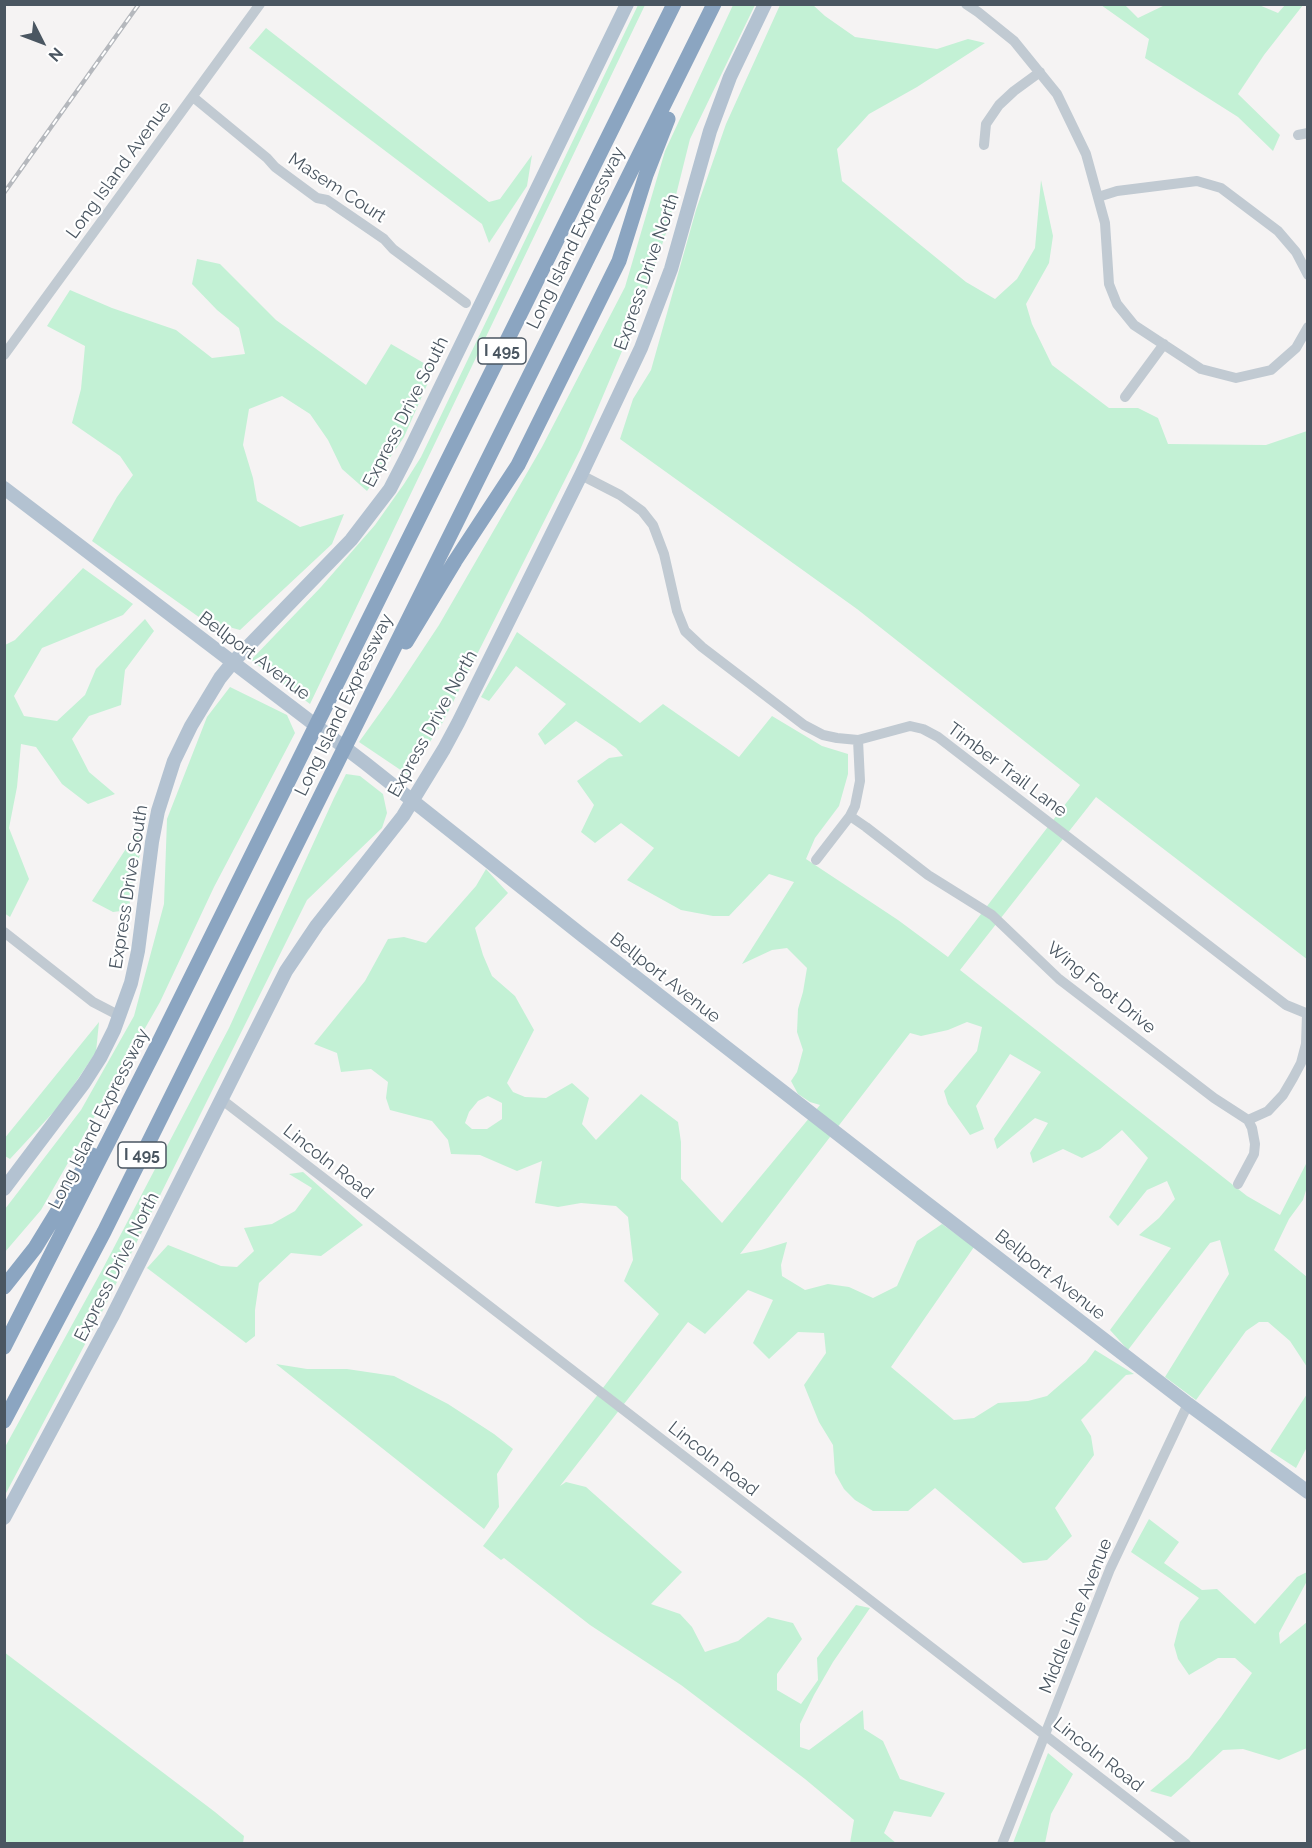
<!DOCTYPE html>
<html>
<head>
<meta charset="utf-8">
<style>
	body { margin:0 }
	#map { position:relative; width:1312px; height:1848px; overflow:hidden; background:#f5f3f3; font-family:Raleway,sans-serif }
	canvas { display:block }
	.frame { position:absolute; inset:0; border:6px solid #4a5661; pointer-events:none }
	.north { position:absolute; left:12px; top:12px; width:60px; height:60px; -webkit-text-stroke:4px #fff; paint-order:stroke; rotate:132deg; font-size:16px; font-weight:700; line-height:24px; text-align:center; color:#4a5661 }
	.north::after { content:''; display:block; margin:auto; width:21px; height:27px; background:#4a5661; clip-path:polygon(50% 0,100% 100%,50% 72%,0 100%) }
</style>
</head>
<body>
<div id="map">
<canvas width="1312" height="1848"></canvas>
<div class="frame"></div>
<div class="north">N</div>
</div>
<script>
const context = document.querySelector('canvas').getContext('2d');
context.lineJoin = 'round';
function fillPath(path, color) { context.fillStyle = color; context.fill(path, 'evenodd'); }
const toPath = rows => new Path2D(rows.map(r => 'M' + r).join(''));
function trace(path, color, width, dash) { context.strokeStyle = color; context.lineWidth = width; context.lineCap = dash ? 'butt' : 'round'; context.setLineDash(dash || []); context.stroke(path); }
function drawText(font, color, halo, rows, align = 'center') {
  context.font = font + ' Raleway,sans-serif'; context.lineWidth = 4.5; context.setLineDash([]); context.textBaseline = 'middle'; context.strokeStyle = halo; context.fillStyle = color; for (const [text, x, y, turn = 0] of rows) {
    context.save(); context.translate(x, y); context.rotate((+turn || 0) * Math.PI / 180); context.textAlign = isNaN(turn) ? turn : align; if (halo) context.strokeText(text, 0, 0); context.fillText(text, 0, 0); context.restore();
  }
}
fillPath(toPath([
	[638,5,645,5,310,704,251,660,321,587,375,525,404,484,421,457],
	[733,5,755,5,690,139,668,227,642,304,580,450,443,722,408,775,359,742,392,696,439,625,542,447,625,287,665,151],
	[780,5,813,5,825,16,855,37,937,49,968,39,985,43,917,87,869,114,837,149,842,181,966,282,995,299,1017,279,1035,248,1041,180,1053,236,1049,263,1026,304,1032,324,1052,365,1109,408,1138,408,1158,418,1168,444,1266,445,1307,431,1308,960,1096,797,960,970,1247,1196,1280,1215,1307,1162,1307,1187,1303,1200,1289,1219,1274,1250,1307,1277,1307,1367,1290,1341,1268,1322,1259,1322,1246,1331,1196,1400,1165,1377,1229,1274,1220,1240,1210,1243,1128,1350,1110,1330,1171,1248,1139,1235,1159,1218,1175,1199,1167,1181,1147,1190,1118,1226,1109,1217,1148,1158,1122,1130,1100,1149,1082,1158,1063,1149,1033,1163,1030,1153,1048,1123,1035,1118,997,1149,994,1139,1041,1072,1010,1054,976,1106,984,1129,970,1135,948,1104,944,1091,977,1051,982,1027,967,1022,948,1030,921,1036,910,1033,740,1254,761,1250,787,1242,781,1265,782,1276,805,1290,828,1284,849,1287,873,1298,897,1286,917,1241,942,1224,974,1247,891,1367,954,1420,974,1418,998,1403,1028,1401,1047,1396,1086,1362,1095,1350,1134,1374,1126,1375,1081,1420,1091,1436,1094,1455,1055,1508,1072,1536,1047,1560,1023,1563,935,1488,908,1511,873,1511,855,1500,844,1489,835,1473,833,1445,819,1422,804,1385,826,1353,824,1333,798,1332,769,1359,753,1343,773,1300,748,1290,705,1334,688,1322,560,1486,566,1482,586,1487,682,1572,651,1604,680,1614,692,1627,705,1652,738,1641,768,1617,793,1623,802,1639,777,1674,777,1690,801,1704,818,1680,817,1658,856,1605,870,1608,833,1662,814,1695,800,1724,800,1747,809,1750,863,1710,864,1729,883,1741,900,1779,945,1793,931,1817,894,1811,884,1833,896,1843,850,1843,854,1820,805,1779,681,1685,590,1625,504,1558,501,1560,483,1546,659,1314,624,1281,633,1260,628,1217,616,1206,581,1203,558,1207,535,1203,542,1161,517,1171,480,1155,451,1154,448,1140,432,1121,390,1110,386,1098,388,1082,371,1069,341,1072,337,1053,314,1044,365,981,388,939,404,937,426,943,476,886,486,869,508,893,475,928,483,955,492,976,515,996,534,1030,507,1083,513,1092,525,1097,546,1098,572,1083,589,1098,582,1124,596,1140,641,1094,678,1122,681,1142,681,1179,722,1223,820,1105,810,1102,798,1094,791,1081,797,1072,803,1050,797,1032,798,1009,803,992,807,968,787,948,772,950,742,964,794,882,769,874,729,916,713,916,681,910,627,880,654,848,621,823,595,843,581,832,594,805,577,781,609,758,623,756,616,748,576,721,545,745,538,734,566,704,516,666,489,701,481,697,517,632,640,723,663,704,739,757,772,716,822,746,848,754,848,774,839,806,815,838,806,859,898,920,948,957,1080,785,857,609,620,439,633,399,651,370,696,210,726,124],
	[488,1096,502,1103,502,1119,487,1129,472,1129,465,1123,469,1112,478,1101],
	[1101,5,1125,5,1138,18,1165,5,1259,5,1278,13,1285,5,1303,5,1264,55,1238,94,1280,135,1273,151,1238,117,1145,58,1149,39],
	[266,28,489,202,500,199,532,155,527,186,489,243,482,224,249,48],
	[197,259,220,264,276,320,366,385,391,344,434,369,404,437,367,491,342,469,328,440,310,414,282,396,249,409,243,445,253,478,257,501,300,527,344,514,332,544,240,630,203,620,92,541,117,497,133,475,120,456,72,423,81,389,85,346,47,326,70,290,112,308,176,330,212,358,245,354,239,328,217,310,192,284],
	[83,568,133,604,123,615,42,648,14,696,24,716,57,721,85,695,96,669,145,619,154,631,125,670,121,705,89,716,72,739,89,772,115,794,88,804,62,784,36,747,21,744,17,787,9,828,29,879,10,917,4,913,5,645,15,640],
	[230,687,287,715,295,733,214,887,160,1002,41,1210,5,1252,5,1209,81,1110,134,1016,164,904,167,819,207,717],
	[346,774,360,776,383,794,387,813,382,828,307,900,101,1314,5,1495,5,1447,101,1272,229,1028,334,798],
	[142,824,142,846,131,890,129,910,113,912,92,901],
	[99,1022,96,1052,61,1104,10,1159,5,1156,4,1139],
	[303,1172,363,1225,321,1256,291,1253,259,1283,255,1310,255,1336,246,1343,147,1268,168,1245,221,1266,237,1267,254,1251,244,1228,272,1224,295,1211,312,1188,289,1174],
	[276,1364,307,1369,347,1369,394,1376,448,1404,494,1434,513,1449,497,1474,499,1507,484,1529],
	[1307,1394,1307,1447,1296,1468,1270,1451],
	[1149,1519,1179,1542,1164,1563,1202,1590,1217,1589,1255,1624,1297,1577,1307,1572,1307,1581,1279,1633,1280,1644,1307,1622,1307,1748,1279,1760,1243,1749,1223,1750,1171,1797,1150,1791,1189,1758,1221,1717,1252,1673,1235,1658,1218,1658,1189,1675,1178,1659,1174,1645,1180,1622,1199,1598,1131,1552],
	[4,1652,215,1812,244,1836,243,1843,5,1843],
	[1048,1753,1073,1774,1051,1814,1045,1843,1013,1843]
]), '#c3f1d5');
trace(toPath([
	[966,4,978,12,1014,41,1057,94,1086,154,1105,223,1109,284,1117,304,1134,325,1201,369,1236,378,1271,370,1296,348,1308,327],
	[193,97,267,158,275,167,317,198,327,200,384,239,393,249,466,303],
	[1298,135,1308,133],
	[984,145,986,124,999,105,1014,91,1040,72],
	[1098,197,1117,191,1197,181,1221,188,1278,231,1296,252,1308,275],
	[4,355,260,4],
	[1125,397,1164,344],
	[581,475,620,495,642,511,653,525,664,554,677,611,685,631,702,647,804,725,823,735,837,738,858,740,910,726,923,729,938,737,1269,992,1286,1005,1308,1014],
	[850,816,866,827,928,875,992,915,1059,979,1214,1098,1248,1120,1252,1128,1255,1144,1254,1154,1238,1184],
	[816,860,850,816,855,806,860,781,858,740],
	[4,932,93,1002,120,1016],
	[221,1099,1186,1844],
	[1248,1120,1268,1111,1283,1095,1293,1078,1301,1063,1306,1044,1307,1014],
	[1002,1844,1110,1569,1188,1404]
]), '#c1cad2', 10);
trace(toPath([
	[4,488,365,763,583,936,924,1201,1188,1404,1308,1492],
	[4,1189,84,1083,100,1058,114,1030,131,983,138,951,152,842,158,811,174,761,191,726,220,678,233,662,351,540,390,489,406,458,627,4],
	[4,1518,112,1317,286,971,317,925,403,816,444,749,458,723,581,475,641,348,671,269,710,131,730,77,765,4]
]), '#b3c2d1', 14);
trace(toPath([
	[406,642,455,561,518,465,619,261,646,175,668,119],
	[4,1287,35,1248,92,1155],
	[4,1347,158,1044,674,4],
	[4,1421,104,1232,714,4]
]), '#8ba5c1', 15);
const rail = toPath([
	[4,193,139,4]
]);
trace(rail, '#b5b8bd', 4.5);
trace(rail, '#fff', 2, [7]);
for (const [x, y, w] of [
	[502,351,48],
	[142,1155,48]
]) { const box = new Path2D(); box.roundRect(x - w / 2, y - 13, w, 26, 4.5); context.fillStyle = '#fff'; context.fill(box); trace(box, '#4a5661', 1.5); }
drawText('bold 16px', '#4a5661', null, [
	["I 495",502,351],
	["I 495",142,1155]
]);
drawText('18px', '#4a5661', '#fff', [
	["Long Island Avenue",119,170,-54],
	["Masem Court",337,188,33],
	["Long Island Expressway",576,238,-64],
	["Express Drive North",647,272,-71],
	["Express Drive South",406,412,-63],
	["Bellport Avenue",254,656,37],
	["Long Island Expressway",344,705,-64],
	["Express Drive North",433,724,-61],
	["Timber Trail Lane",1007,770,37],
	["Express Drive South",129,887,-81],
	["Bellport Avenue",665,978,38],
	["Wing Foot Drive",1101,988,39],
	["Long Island Expressway",99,1119,-63],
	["Lincoln Road",328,1162,38],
	["Express Drive North",117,1267,-63],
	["Bellport Avenue",1050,1275,38],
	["Lincoln Road",713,1459,38],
	["Middle Line Avenue",1076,1616,-68],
	["Lincoln Road",1098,1755,38]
]);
</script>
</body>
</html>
